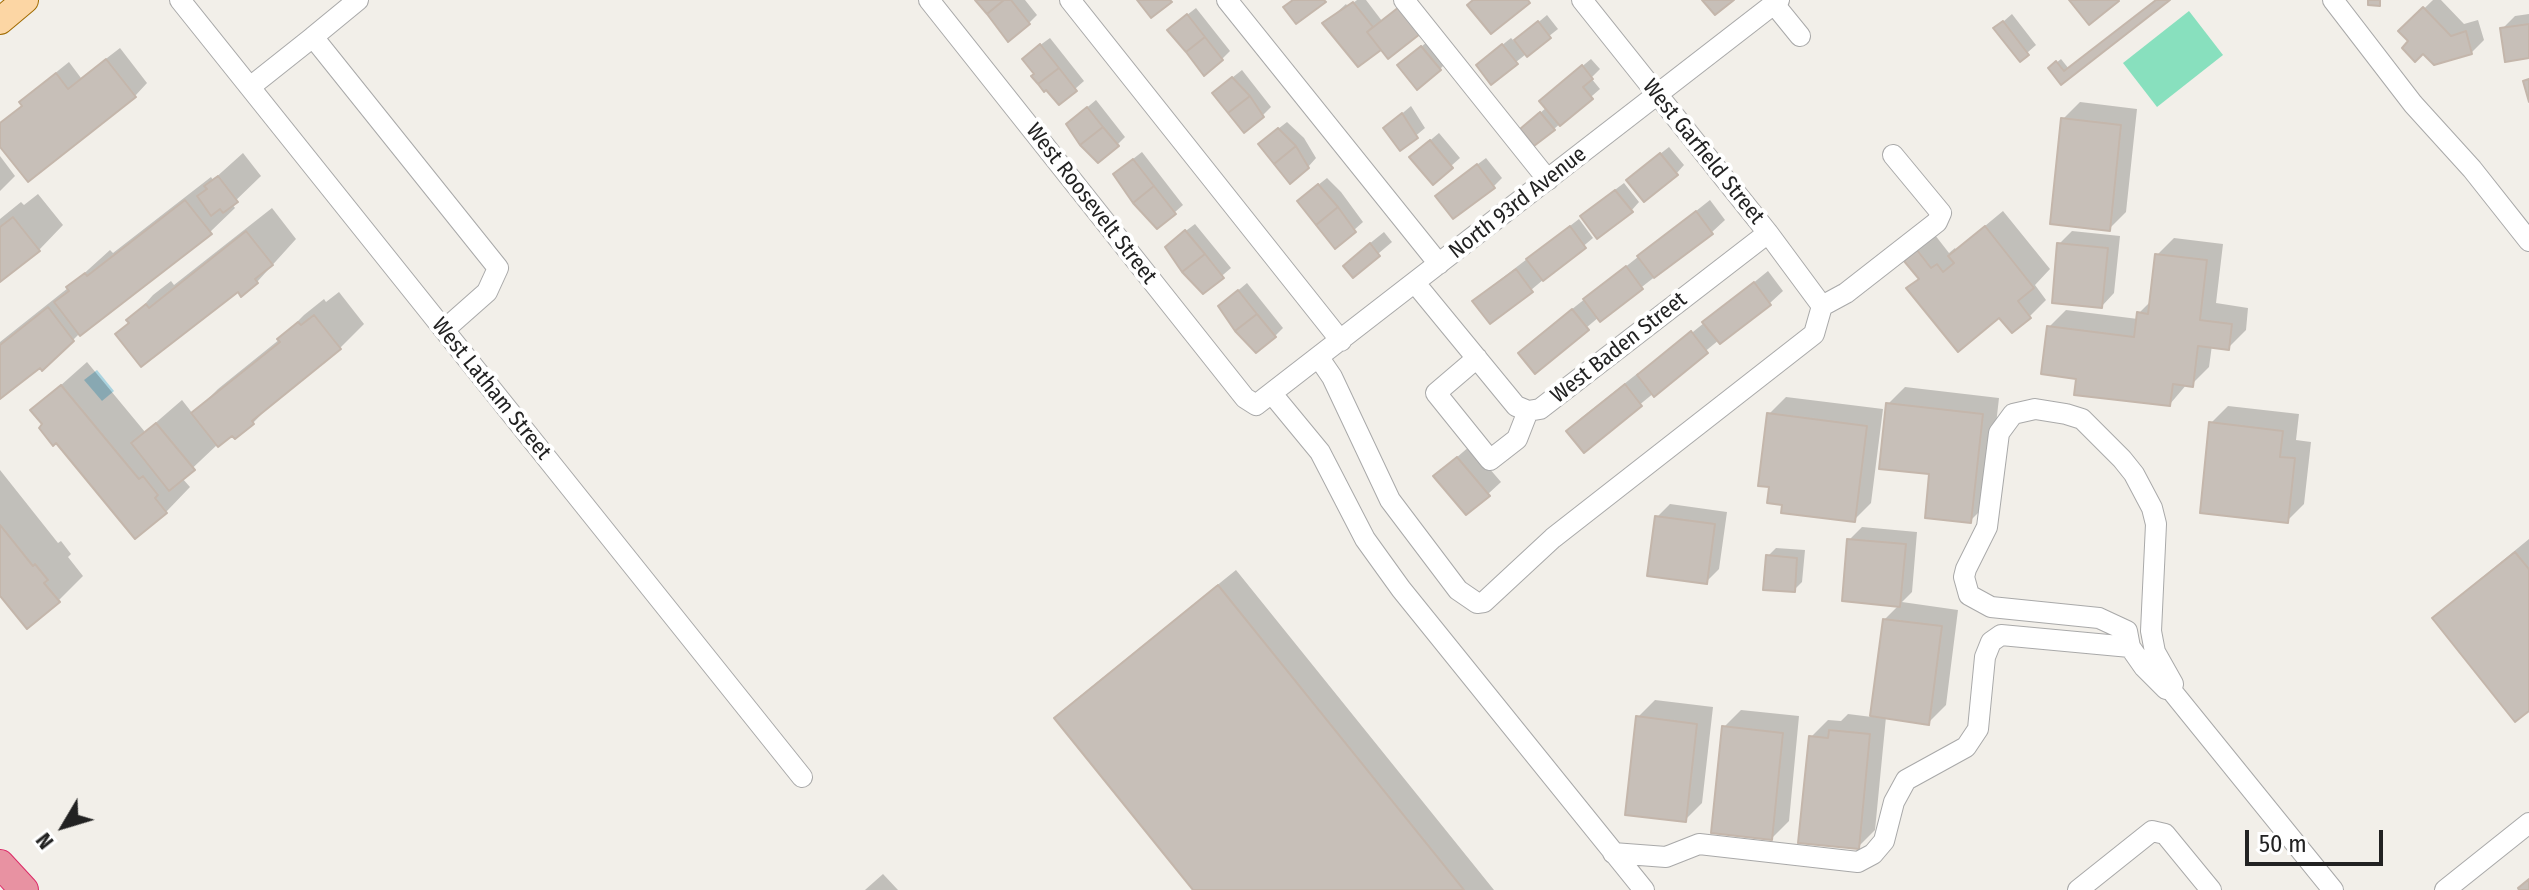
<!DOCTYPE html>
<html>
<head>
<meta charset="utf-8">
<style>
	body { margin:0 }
	#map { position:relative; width:2529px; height:890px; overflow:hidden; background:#f2efe9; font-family:"Fira Sans Condensed",sans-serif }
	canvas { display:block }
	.north { position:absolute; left:24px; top:786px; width:80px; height:80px; -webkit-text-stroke:6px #fff; paint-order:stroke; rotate:232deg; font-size:22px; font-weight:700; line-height:32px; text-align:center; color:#222 }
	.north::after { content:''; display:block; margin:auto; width:28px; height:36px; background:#222; clip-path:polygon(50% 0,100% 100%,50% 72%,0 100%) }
	.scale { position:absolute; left:2245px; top:830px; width:138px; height:36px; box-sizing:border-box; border:4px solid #222; border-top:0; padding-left:10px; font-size:24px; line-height:28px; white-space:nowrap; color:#222; -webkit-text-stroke:6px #fff; paint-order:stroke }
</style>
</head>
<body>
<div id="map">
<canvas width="2529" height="890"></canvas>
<div class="north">N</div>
<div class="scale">50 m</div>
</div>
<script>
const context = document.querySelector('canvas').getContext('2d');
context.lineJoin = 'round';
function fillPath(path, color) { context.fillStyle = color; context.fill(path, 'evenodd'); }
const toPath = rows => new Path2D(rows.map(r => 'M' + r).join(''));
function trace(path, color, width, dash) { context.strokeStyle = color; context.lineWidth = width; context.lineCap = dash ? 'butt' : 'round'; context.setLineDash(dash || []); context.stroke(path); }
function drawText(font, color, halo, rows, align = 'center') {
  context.font = font + ' "Fira Sans Condensed",sans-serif'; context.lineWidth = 8; context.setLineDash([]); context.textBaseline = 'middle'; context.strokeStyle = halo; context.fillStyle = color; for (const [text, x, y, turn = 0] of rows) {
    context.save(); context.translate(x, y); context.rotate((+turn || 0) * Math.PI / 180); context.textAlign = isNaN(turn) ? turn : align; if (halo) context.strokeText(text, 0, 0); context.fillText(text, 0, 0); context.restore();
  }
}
fillPath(toPath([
	[2189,11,2223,55,2157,107,2123,63]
]), '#88e0be');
fillPath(toPath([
	[97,370,114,391,102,401,84,380]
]), '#aad3df');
fillPath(toPath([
	[977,0,1025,0,1037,15,1029,23],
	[1357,0,1366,0,1382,21,1381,47,1325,23,1346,4,1348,7],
	[2158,0,2168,0,2061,82,2050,68,2061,59,2069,69],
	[2433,0,2441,0,2464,24,2478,20,2484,40,2471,53,2410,42,2401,31],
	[1196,8,1230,51,1222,59,1178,22],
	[2012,14,2036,45,2020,59,1996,28],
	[2529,14,2529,56,2502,29,2515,16],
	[1547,15,1558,29,1516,62,1486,58,1511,38,1515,42],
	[1050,38,1084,81,1059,103,1032,51],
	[1431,39,1448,61,1440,69,1408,57],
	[120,48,147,83,135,96,0,143,0,124,23,105,21,102,34,90,69,62,81,78],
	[1591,59,1600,69,1591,78,1600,89,1554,129,1531,121,1547,107,1550,93],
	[1242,70,1271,107,1263,115,1223,85],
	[1096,100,1125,137,1117,145,1077,116],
	[2080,102,2137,109,2126,212,2109,229,2063,119],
	[1411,106,1425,128,1401,148,1385,128],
	[1287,122,1304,138,1316,158,1308,167,1269,136],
	[1439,133,1460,158,1433,182,1420,149],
	[1669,147,1684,165,1676,174,1637,172],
	[1142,152,1183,205,1158,227,1124,166],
	[243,153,261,176,232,204,235,208,210,232,80,333,59,354,0,397,0,342,68,288,110,250,113,253,211,177,213,180],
	[0,156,15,176,0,191],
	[1486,158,1502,178,1494,186,1446,188],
	[1327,178,1341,192,1363,222,1354,230,1308,193],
	[1624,183,1639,202,1631,211,1591,208],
	[38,194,63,225,39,250,0,280,0,219,21,202,24,205],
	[1710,200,1725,220,1712,232,1601,319,1599,317,1535,371,1520,353,1533,340],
	[272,208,296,239,257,282,118,334,153,295,171,281,174,285],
	[2003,211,2050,269,2035,285,2046,300,2030,316,2000,315,1909,289,1920,277,1907,261,1923,244,1935,235,1949,253,1955,248,1956,250],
	[1579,219,1593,238,1531,290,1475,301,1488,289],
	[1195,224,1231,268,1203,292,1175,239],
	[2072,231,2120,236,2114,293,2102,306,2059,244],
	[1384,232,1392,242,1353,275,1358,253],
	[2174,238,2223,244,2216,303,2248,308,2246,330,2229,347,2212,345,2209,367,2192,384,2187,384,2170,404,2078,377,2049,327,2066,310,2138,319,2139,313,2152,300,2157,255],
	[1768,271,1783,291,1770,303,1720,342,1719,340,1584,450,1569,431,1581,418,1638,373,1640,375],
	[1247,283,1283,328,1275,336,1229,298],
	[339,292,364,324,340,348,277,398,253,423,218,444,182,478,190,487,166,512,45,424,33,410,87,362,145,432,182,400,193,414,218,389,280,339,304,315,324,299,326,302],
	[1905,387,1999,398,1987,504,1970,521,1932,472,1888,404],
	[1786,397,1883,409,1871,503,1854,520,1769,414],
	[2228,406,2299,414,2296,440,2311,442,2304,504,2287,521,2211,423],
	[1470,446,1501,482,1488,494,1449,464],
	[0,470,58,543,61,541,71,554,68,557,83,576,58,601,0,593],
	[1670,504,1727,512,1719,569,1706,582,1657,517],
	[1862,527,1917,532,1912,592,1902,602,1958,610,1946,705,1929,722,1886,717,1875,830,1858,847,1811,737,1828,720,1841,721,1848,714,1872,717,1884,620,1899,605,1849,540],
	[2529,539,2529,708,2435,618,2452,602],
	[1776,548,1805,550,1802,582,1794,590,1768,556],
	[1236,570,1494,890,1196,890,1057,718,1074,701],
	[1655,700,1713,707,1702,803,1685,820,1638,717],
	[1741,710,1799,716,1789,821,1772,838,1724,727],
	[883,874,898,890,865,890]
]), '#0003');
const building = toPath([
	[975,0,1004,0,987,14,975,0],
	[1004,0,1011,0,1030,24,1008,42,987,14,1004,0],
	[1137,0,1170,0,1172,2,1151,18,1137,0],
	[1293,0,1324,0,1326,2,1296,24,1283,7,1293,0],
	[1473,0,1528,0,1530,3,1491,34,1467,5,1473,0],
	[1702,0,1734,0,1715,15,1702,0],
	[2069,0,2118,0,2119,1,2089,25,2069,0],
	[2156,0,2170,0,2061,85,2048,68,2056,61,2064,71,2156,0],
	[2368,0,2380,0,2380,6,2368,5,2368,0],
	[1353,2,1373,27,1367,32,1381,50,1358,67,1322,23,1353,2],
	[1399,7,1420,34,1388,59,1367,32,1399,7],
	[2423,7,2451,36,2466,31,2472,54,2434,65,2423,54,2415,62,2402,48,2408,41,2398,31,2423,7],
	[1187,14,1205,37,1186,52,1167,30,1187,14],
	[1538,21,1551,38,1527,57,1514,40,1538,21],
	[2003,21,2029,55,2020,62,1993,28,2003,21],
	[2529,24,2529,58,2505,62,2500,28,2529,24],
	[1205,37,1223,60,1204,76,1186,52,1205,37],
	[1040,44,1059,68,1038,84,1031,76,1034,74,1022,59,1040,44],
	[1502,44,1518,64,1491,85,1476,65,1502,44],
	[1421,46,1441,70,1417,90,1397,65,1421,46],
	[106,59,136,97,28,182,0,147,0,123,22,106,19,102,56,73,68,89,106,59],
	[1582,65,1593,79,1583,87,1593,99,1560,126,1539,101,1582,65],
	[1059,68,1077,91,1059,105,1046,90,1044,92,1038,84,1059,68],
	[1232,77,1250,96,1228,113,1212,93,1232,77],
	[2529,79,2529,102,2523,81,2529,79],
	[1250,96,1264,117,1244,133,1228,113,1250,96],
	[1087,107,1103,127,1080,145,1066,124,1087,107],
	[1540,112,1555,130,1534,146,1520,129,1540,112],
	[1402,113,1418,138,1400,151,1383,128,1402,113],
	[2061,118,2121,125,2110,231,2050,224,2061,118],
	[1103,127,1119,146,1098,163,1080,145,1103,127],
	[1278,128,1296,146,1274,164,1258,144,1278,128],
	[1430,140,1453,168,1433,185,1409,157,1430,140],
	[1296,146,1309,168,1290,184,1274,164,1296,146],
	[1660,153,1678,175,1644,202,1626,180,1660,153],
	[1133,159,1154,186,1133,203,1113,174,1133,159],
	[1477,164,1495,188,1453,219,1435,196,1477,164],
	[218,176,238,202,223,213,220,209,211,216,197,196,207,189,204,186,218,176],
	[1318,184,1338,207,1316,225,1297,201,1318,184],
	[1154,186,1176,214,1157,229,1133,203,1154,186],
	[1615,190,1633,212,1597,239,1580,216,1615,190],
	[185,200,212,234,80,336,54,302,69,291,66,287,85,273,87,276,185,200],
	[1338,207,1356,232,1335,249,1316,225,1338,207],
	[1696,211,1713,234,1654,278,1637,256,1696,211],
	[13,217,40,251,0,282,0,227,13,217],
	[1570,226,1586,248,1543,281,1526,259,1570,226],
	[1985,226,2034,288,2018,301,2031,318,2012,333,1999,318,1958,352,1906,288,1919,279,1904,261,1917,250,1931,268,1937,264,1943,272,1954,263,1948,256,1985,226],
	[1185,230,1205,254,1182,272,1165,247,1185,230],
	[246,231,273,265,255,279,258,283,241,297,238,292,141,367,115,334,129,323,126,320,146,304,149,308,246,231],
	[1370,243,1380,256,1353,278,1343,266,1370,243],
	[2057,243,2108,248,2102,308,2052,303,2057,243],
	[1205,254,1224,278,1203,294,1182,272,1205,254],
	[2155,254,2207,260,2200,320,2232,324,2229,350,2198,346,2193,387,2173,384,2170,406,2074,395,2076,379,2041,374,2047,326,2134,337,2137,312,2148,314,2155,254],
	[1626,266,1643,289,1600,322,1583,299,1626,266],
	[1516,269,1533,292,1490,324,1472,301,1516,269],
	[1754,282,1771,305,1720,344,1702,322,1754,282],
	[1238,290,1257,314,1235,331,1218,306,1238,290],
	[48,307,74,341,42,371,40,368,0,399,0,345,48,307],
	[1572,309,1589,330,1535,374,1518,353,1572,309],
	[1257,314,1276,337,1256,353,1235,331,1257,314],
	[314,315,341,349,252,421,254,424,235,439,232,436,218,447,191,413,280,342,277,339,298,322,301,325,314,315],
	[1691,331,1708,353,1654,397,1637,375,1691,331],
	[1625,384,1642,406,1584,453,1566,431,1625,384],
	[61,385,139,479,143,476,158,495,155,498,167,513,135,539,56,443,53,446,39,428,42,424,30,410,61,385],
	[1886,403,1983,414,1971,523,1925,518,1929,474,1879,469,1886,403],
	[1767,413,1867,426,1855,522,1781,513,1782,505,1767,503,1769,487,1758,486,1767,413],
	[2209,422,2283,431,2280,457,2295,458,2288,523,2200,513,2209,422],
	[156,423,195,470,169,491,131,443,156,423],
	[1457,457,1490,496,1466,515,1433,476,1457,457],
	[1655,516,1715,524,1707,584,1647,576,1655,516],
	[0,525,33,566,35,564,48,580,44,583,60,602,27,629,0,596,0,525],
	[1847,539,1906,544,1900,607,1842,601,1847,539],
	[2515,552,2529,569,2529,711,2515,722,2432,618,2515,552],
	[1766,555,1797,558,1795,592,1763,590,1766,555],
	[1218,585,1464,890,1193,890,1054,718,1218,585],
	[1883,619,1942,626,1929,725,1870,716,1883,619],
	[1636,716,1697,724,1686,822,1625,815,1636,716],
	[1722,726,1783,733,1772,840,1711,833,1722,726],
	[1829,730,1870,734,1859,849,1798,843,1809,736,1828,738,1829,730],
	[2529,879,2529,890,2519,890,2518,888,2529,879]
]);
fillPath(building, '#c7bfb8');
trace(building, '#c4b6ab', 2);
const minor = toPath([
	[180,0,802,777],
	[358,0,313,37,498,268,487,292,444,330],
	[929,0,1245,398,1256,405,1779,0],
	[1070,0,1341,341],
	[1227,0,1439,264],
	[1404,0,1548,180],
	[1582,0,1768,233,1822,306],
	[2333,0,2413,104,2472,169,2529,241],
	[1774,4,1800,36],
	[250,87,313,37],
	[1415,283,1516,406,1528,411,1540,409,1768,233],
	[1822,306,1846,293,1937,222,1941,213,1893,155],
	[1319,358,1332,377,1390,500,1458,590,1477,603,1484,602,1553,538,1814,334,1822,306],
	[1477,358,1436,393,1490,460,1517,439,1528,411],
	[1273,395,1320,452,1365,539,1401,589,1644,890],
	[2171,690,2173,684,2155,652,2151,631,2156,524,2152,508,2134,474,2122,459,2082,419,2066,414,2035,409,2013,414,1999,433,1987,527,1966,569,1964,577,1969,595,1991,607,2099,618,2127,631,2130,647,2144,667,2166,689,2171,690,2333,890],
	[1613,853,1666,857,1699,844,1858,862,1873,854,1884,841,1894,802,1906,780,1966,747,1978,729,1985,657,1991,642,2001,635,2130,647],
	[2078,890,2152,831,2165,834,2211,890],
	[2445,890,2529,823]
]);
const major = toPath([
	[0,21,25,0]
]);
const highway = toPath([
	[0,864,24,890]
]);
trace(minor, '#a9a9a9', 22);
trace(major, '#a06b00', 28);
trace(highway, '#dc2a67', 30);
trace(minor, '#fff', 20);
trace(major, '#fcd6a4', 26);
trace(highway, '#e892a2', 28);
drawText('22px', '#222', '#fff', [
	["West Garfield Street",1703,152,51],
	["North 93rd Avenue",1518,203,-38],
	["West Roosevelt Street",1091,204,52],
	["West Baden Street",1619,348,-38],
	["West Latham Street",491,389,51]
]);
</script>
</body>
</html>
